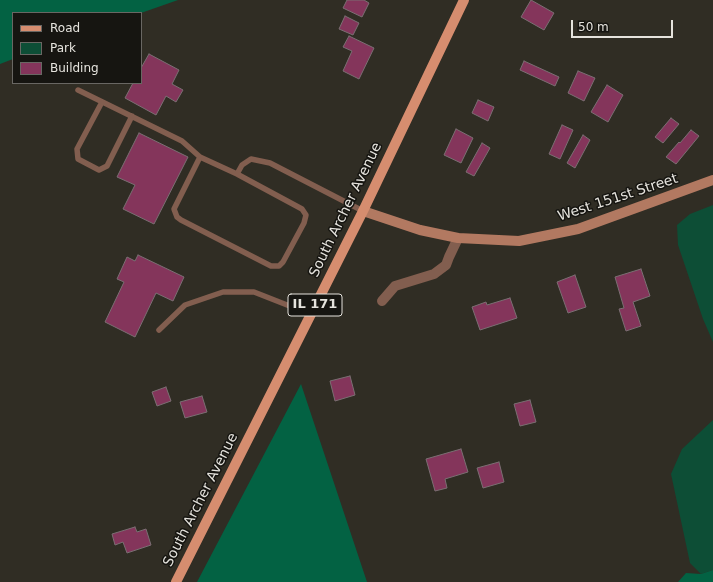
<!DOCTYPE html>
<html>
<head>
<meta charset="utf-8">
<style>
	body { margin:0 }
	#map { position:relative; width:713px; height:582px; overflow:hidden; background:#302d24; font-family:"DejaVu Sans",sans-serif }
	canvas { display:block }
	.legend { position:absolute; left:12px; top:12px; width:130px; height:72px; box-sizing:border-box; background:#161511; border:1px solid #696763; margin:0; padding:5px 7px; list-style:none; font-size:12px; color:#e5e3dd }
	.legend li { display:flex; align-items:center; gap:8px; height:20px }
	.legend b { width:20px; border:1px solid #696763 }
	.scale { position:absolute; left:571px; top:20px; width:102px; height:18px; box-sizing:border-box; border:2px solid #e5e3dd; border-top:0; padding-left:5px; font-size:12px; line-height:14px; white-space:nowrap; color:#e5e3dd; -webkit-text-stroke:3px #161511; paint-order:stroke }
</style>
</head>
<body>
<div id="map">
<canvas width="713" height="582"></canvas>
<ul class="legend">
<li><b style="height:5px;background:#d68d6f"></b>Road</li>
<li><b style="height:11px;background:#0d4e36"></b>Park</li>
<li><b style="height:11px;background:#84355b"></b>Building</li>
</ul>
<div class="scale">50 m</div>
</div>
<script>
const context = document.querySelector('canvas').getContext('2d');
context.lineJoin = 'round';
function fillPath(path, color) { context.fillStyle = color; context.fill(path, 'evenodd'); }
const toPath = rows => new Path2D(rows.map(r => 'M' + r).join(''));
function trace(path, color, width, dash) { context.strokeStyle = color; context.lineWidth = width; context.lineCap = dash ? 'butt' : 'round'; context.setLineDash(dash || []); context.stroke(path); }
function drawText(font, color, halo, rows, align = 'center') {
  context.font = font + ' "DejaVu Sans",sans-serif'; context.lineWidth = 3; context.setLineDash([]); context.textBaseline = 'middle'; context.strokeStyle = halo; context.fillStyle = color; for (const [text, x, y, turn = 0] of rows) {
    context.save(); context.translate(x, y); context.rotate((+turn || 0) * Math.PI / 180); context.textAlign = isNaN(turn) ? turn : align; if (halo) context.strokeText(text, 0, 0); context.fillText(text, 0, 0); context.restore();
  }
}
fillPath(toPath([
	[713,205,713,342,703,319,678,245,677,225,690,214],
	[713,420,713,570,701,574,690,563,671,474,682,449]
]), '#0d4e36');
fillPath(toPath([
	[0,0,178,0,141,13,13,13,13,59,0,64],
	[301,384,367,582,197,582],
	[713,570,713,582,678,582,686,573,701,574]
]), '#036243');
const building = toPath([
	[347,0,364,0,369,3,362,17,343,8,347,0],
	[531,0,554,13,544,30,521,17,531,0],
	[345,16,359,23,353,35,339,29,345,16],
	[349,36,374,48,359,79,343,71,352,51,343,47,349,36],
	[149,54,179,70,172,84,183,90,176,102,166,96,156,115,125,98,133,83,141,83,141,68,149,54],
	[524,61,559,77,555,86,520,70,524,61],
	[578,71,595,78,584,101,568,93,578,71],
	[607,85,623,95,608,122,591,112,607,85],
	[478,100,494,107,488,121,472,113,478,100],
	[671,118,679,124,663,143,655,137,671,118],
	[562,125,573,130,560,159,549,154,562,125],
	[456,129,473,138,461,163,444,155,456,129],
	[691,130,699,136,676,164,666,157,679,142,680,143,691,130],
	[139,133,188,157,154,224,123,209,135,185,117,177,139,133],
	[583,135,590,140,575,168,567,163,583,135],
	[482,143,490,148,474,176,466,172,482,143],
	[138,255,184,277,173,301,156,293,135,337,105,322,124,282,117,279,127,257,135,261,138,255],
	[641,269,650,296,633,302,641,326,626,331,619,309,624,308,615,277,641,269],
	[575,275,586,307,568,313,557,282,575,275],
	[510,298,517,318,480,330,472,307,486,302,487,305,510,298],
	[350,376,355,395,335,401,330,381,350,376],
	[166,387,171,401,157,406,152,392,166,387],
	[202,396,207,412,185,418,180,402,202,396],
	[530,400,536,422,520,426,514,404,530,400],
	[461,449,468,472,445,479,447,488,435,491,426,459,461,449],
	[499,462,504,482,483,488,477,468,499,462],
	[135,527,137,532,146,529,151,545,127,553,123,542,115,545,112,534,135,527]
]);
fillPath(building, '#84355b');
trace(building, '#7b6f73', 1);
trace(toPath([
	[78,90,182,141,200,157],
	[102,102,77,149,78,159,99,170,107,166,132,116],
	[200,157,237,174,302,209,306,215,304,223,283,262,279,266,271,266,181,220,177,217,174,209,200,157],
	[237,174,242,165,251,159,270,163,363,211],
	[159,330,185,305,223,292,254,292,310,314]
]), '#825e4f', 5.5);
trace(toPath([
	[382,301,395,286,434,274,446,265,449,257,458,238]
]), '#825e4f', 10);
trace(toPath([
	[363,211,420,230,458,238,519,241,578,229,713,180]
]), '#b27961', 10);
trace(toPath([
	[176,582,363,211,464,0]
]), '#d68d6f', 10);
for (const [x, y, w] of [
	[315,305,54]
]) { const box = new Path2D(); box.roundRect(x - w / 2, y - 11, w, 22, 3); context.fillStyle = '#161511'; context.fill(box); trace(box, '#e5e3dd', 1); }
drawText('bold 13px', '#e5e3dd', null, [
	["IL 171",315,305]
]);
drawText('14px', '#e5e3dd', '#161511', [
	["West 151st Street",618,198,-18],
	["South Archer Avenue",346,210,-64],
	["South Archer Avenue",201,500,-63]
]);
</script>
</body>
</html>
